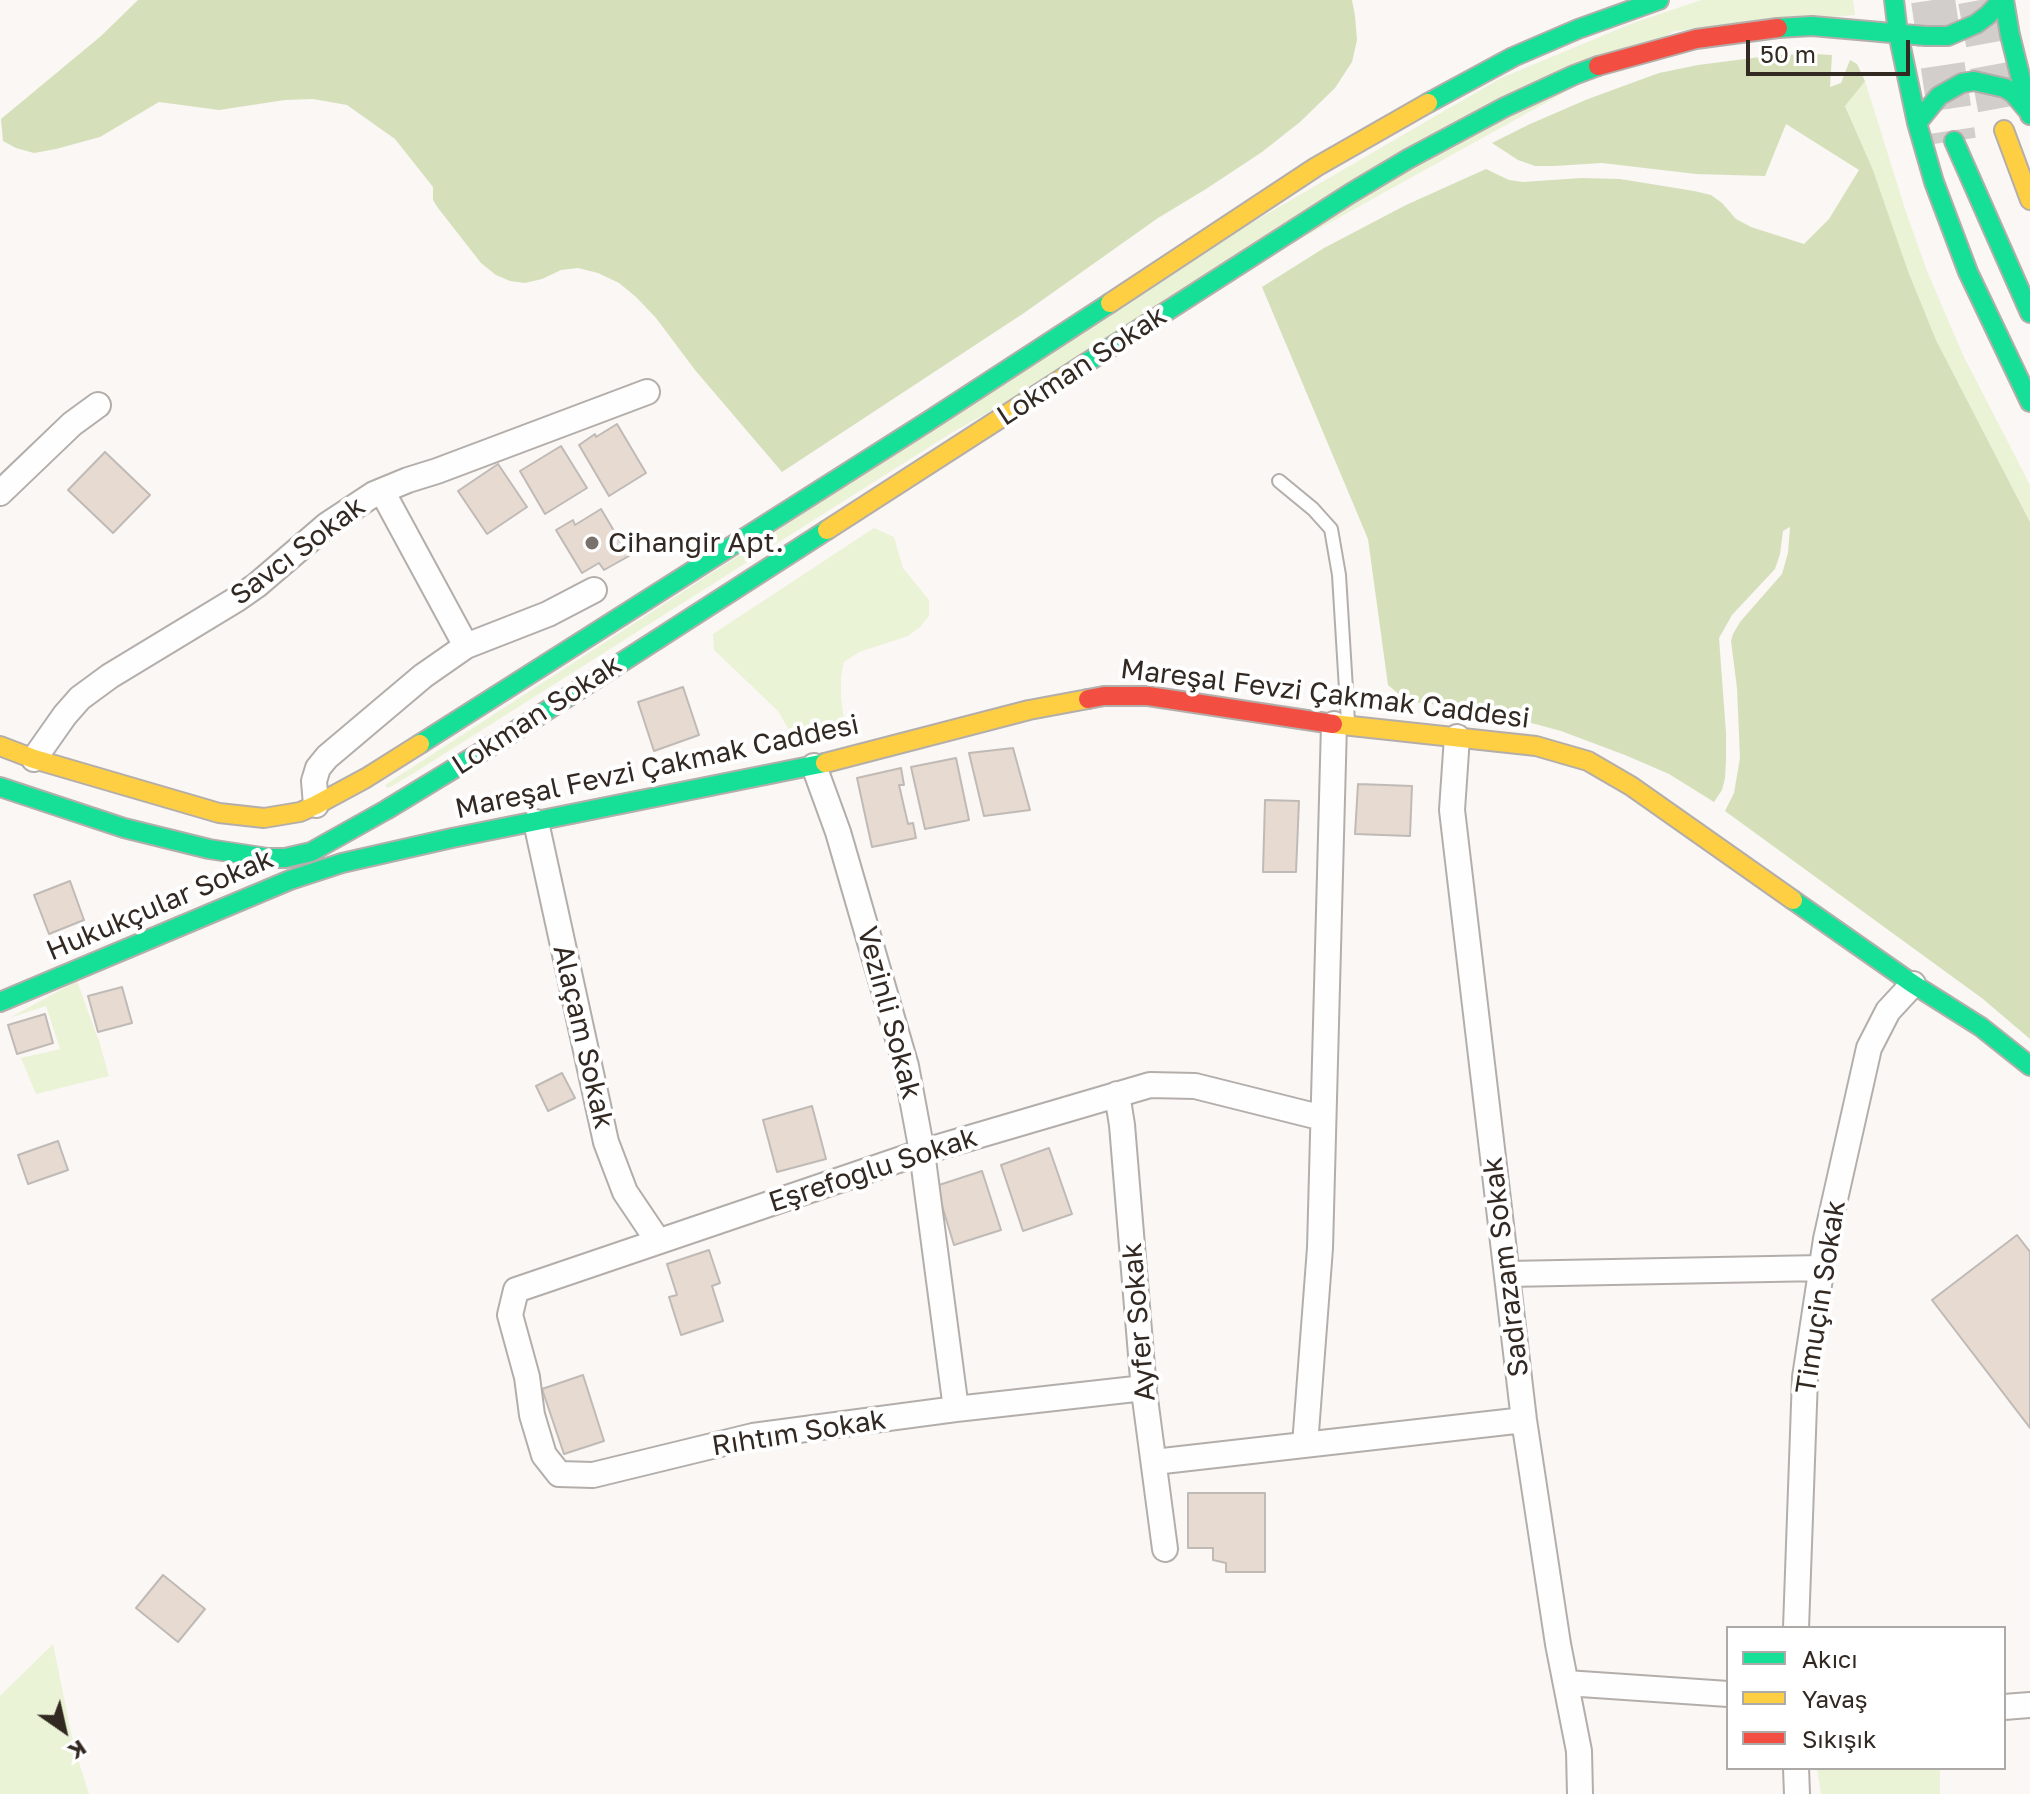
<!DOCTYPE html>
<html>
<head>
<meta charset="utf-8">
<style>
	body { margin:0 }
	#map { position:relative; width:2030px; height:1794px; overflow:hidden; background:#faf7f5; font-family:"Golos Text",sans-serif }
	canvas { display:block }
	.legend { position:absolute; left:1726px; top:1626px; width:280px; height:144px; box-sizing:border-box; background:#fff; border:2px solid #ada9a7; margin:0; padding:10px 14px; list-style:none; font-size:24px; color:#332923 }
	.legend li { display:flex; align-items:center; gap:16px; height:40px }
	.legend b { width:40px; border:2px solid #ada9a7 }
	.north { position:absolute; left:24px; top:1690px; width:80px; height:80px; -webkit-text-stroke:6px #fff; paint-order:stroke; rotate:146deg; font-size:22px; font-weight:700; line-height:32px; text-align:center; color:#332923 }
	.north::after { content:''; display:block; margin:auto; width:28px; height:36px; background:#332923; clip-path:polygon(50% 0,100% 100%,50% 72%,0 100%) }
	.scale { position:absolute; left:1746px; top:40px; width:164px; height:36px; box-sizing:border-box; border:4px solid #332923; border-top:0; padding-left:10px; font-size:24px; line-height:28px; white-space:nowrap; color:#332923; -webkit-text-stroke:6px #fff; paint-order:stroke }
</style>
</head>
<body>
<div id="map">
<canvas width="2030" height="1794"></canvas>
<ul class="legend">
<li><b style="height:10px;background:#16e098"></b>Akıcı</li>
<li><b style="height:10px;background:#ffcf43"></b>Yavaş</li>
<li><b style="height:10px;background:#f24e42"></b>Sıkışık</li>
</ul>
<div class="north">K</div>
<div class="scale">50 m</div>
</div>
<script>
const context = document.querySelector('canvas').getContext('2d');
context.lineJoin = 'round';
function fillPath(path, color) { context.fillStyle = color; context.fill(path, 'evenodd'); }
const toPath = rows => new Path2D(rows.map(r => 'M' + r).join(''));
function trace(path, color, width, dash) { context.strokeStyle = color; context.lineWidth = width; context.lineCap = dash ? 'butt' : 'round'; context.setLineDash(dash || []); context.stroke(path); }
function drawText(font, color, halo, rows, align = 'center') {
  context.font = font + ' "Golos Text",sans-serif'; context.lineWidth = 8; context.setLineDash([]); context.textBaseline = 'middle'; context.strokeStyle = halo; context.fillStyle = color; for (const [text, x, y, turn = 0] of rows) {
    context.save(); context.translate(x, y); context.rotate((+turn || 0) * Math.PI / 180); context.textAlign = isNaN(turn) ? turn : align; if (halo) context.strokeText(text, 0, 0); context.fillText(text, 0, 0); context.restore();
  }
}
fillPath(toPath([
	[1701,0,1853,0,1855,15,1675,31,953,432,414,773,392,786,387,788,385,785,1248,225,1501,78,1633,23],
	[1865,81,1906,212,1927,271,1963,355,2030,485,2030,522,1936,340,1908,271,1873,170,1844,103],
	[874,528,894,537,903,568,929,600,929,616,920,627,908,636,859,652,844,662,841,676,841,696,843,713,849,735,798,746,778,711,714,650,713,634],
	[77,981,99,1041,109,1076,36,1094,21,1058,60,1049,46,1006,9,1018],
	[53,1644,74,1747,89,1794,0,1794,0,1696],
	[1817,1768,1940,1768,1940,1794,1821,1794]
]), '#ebf3d6');
fillPath(toPath([
	[138,0,1352,0,1355,16,1357,40,1352,62,1335,88,1300,122,1262,152,1206,189,1158,218,1024,313,782,472,695,370,656,318,636,297,619,283,598,273,578,268,561,270,542,279,525,283,510,281,496,275,481,263,438,208,433,200,433,187,395,139,347,105,313,99,285,100,219,110,159,102,100,137,56,149,34,153,16,148,3,141,1,119,101,36],
	[1814,54,1832,55,1830,87,1841,83,1850,60,1857,64,1865,81,1845,106,1873,170,1908,271,1936,340,2030,522,2030,1039,1983,999,1725,811,1734,793,1740,758,1737,688,1731,641,1733,634,1740,622,1782,574,1788,553,1790,527,1783,531,1780,554,1775,569,1732,615,1719,638,1726,733,1726,761,1725,778,1722,790,1714,802,1669,774,1625,755,1561,731,1491,712,1407,701,1388,685,1368,539,1262,287,1324,248,1406,205,1486,169,1509,180,1523,182,1581,178,1620,179,1694,191,1711,195,1722,203,1736,219,1751,227,1804,244,1829,219,1859,170,1786,124,1765,176,1696,174,1602,163,1554,166,1535,166,1518,160,1492,143,1530,124,1588,99,1659,73,1698,65,1776,55]
]), '#d5e0ba');
const building = toPath([
	[617,424,646,473,609,496,579,445,595,434,596,437,617,424],
	[561,446,587,488,545,514,520,471,561,446],
	[105,452,150,495,113,533,68,490,105,452],
	[498,464,527,507,487,534,458,491,498,464],
	[601,509,629,556,604,570,599,563,582,573,556,530,573,520,575,525,601,509],
	[683,687,699,735,654,751,638,702,683,687],
	[1013,748,1030,810,984,816,969,753,1013,748],
	[956,758,969,820,925,829,911,767,956,758],
	[901,768,904,785,899,785,908,824,913,823,916,838,872,847,857,778,901,768],
	[1358,784,1412,786,1410,836,1355,834,1358,784],
	[1265,800,1299,801,1296,872,1263,872,1265,800],
	[70,881,84,920,49,934,34,895,70,881],
	[122,987,132,1023,98,1032,88,996,122,987],
	[45,1014,53,1043,17,1054,8,1025,45,1014],
	[562,1073,575,1098,548,1111,536,1086,562,1073],
	[812,1106,826,1159,777,1172,763,1120,812,1106],
	[58,1141,68,1170,28,1184,18,1155,58,1141],
	[1049,1148,1072,1214,1023,1231,1001,1165,1049,1148],
	[982,1171,1001,1230,954,1245,936,1186,982,1171],
	[2017,1235,2030,1252,2030,1428,1932,1300,2017,1235],
	[709,1250,720,1283,712,1286,723,1321,681,1335,669,1297,677,1295,667,1264,709,1250],
	[583,1375,604,1441,564,1454,542,1389,583,1375],
	[1188,1493,1265,1493,1265,1572,1226,1572,1226,1563,1213,1560,1213,1548,1188,1548,1188,1493],
	[163,1575,205,1609,178,1642,136,1608,163,1575]
]);
fillPath(building, '#e7dad1');
trace(building, '#c0bab6', 2);
trace(toPath([
	[1933,0,1954,141],
	[1980,0,2002,120]
]), '#d2cecb', 44, [44, 22]);
const lane = toPath([
	[1279,481,1313,509,1331,529,1339,575,1348,722]
]);
const street = toPath([
	[382,491,466,646],
	[0,493,72,424,98,405],
	[1457,737,1452,810,1524,1420,1558,1644,1579,1751,1580,1794],
	[34,759,65,715,80,698,110,676,237,599,257,585,327,525,374,494,408,480,437,471,647,392],
	[814,766,838,832,906,1066,922,1152,956,1409],
	[316,805,314,781,318,768,327,757,423,676,466,646,548,614,594,590],
	[536,822,606,1142,625,1192,658,1241],
	[1117,1094,1122,1125,1144,1391,1165,1549],
	[1507,1274,1822,1268],
	[1144,1388,956,1409,753,1436,593,1475,559,1474,544,1455,532,1415,527,1377,510,1315,516,1290,922,1152,1150,1085,1195,1086,1323,1118],
	[1305,1445,1320,1248,1334,724],
	[1154,1462,1524,1420],
	[1796,1628,1805,1377,1826,1239,1869,1048,1888,1011,1913,984],
	[1566,1683,1728,1694],
	[2004,1707,2030,1705],
	[1796,1768,1797,1794]
]);
const fast = toPath([
	[1894,0,1898,33,1917,123,1934,182,1968,272,2030,402],
	[2004,0,2010,35,2030,115],
	[1778,28,1812,26,1926,36,1948,36,1976,24,1988,15,2002,0],
	[1428,103,1513,57,1578,29,1659,0],
	[1917,123,1939,96,1962,83,1974,81,2005,88,2013,93,2029,112],
	[1954,141,2030,313],
	[1083,365,1351,193,1408,159,1505,107,1574,75,1598,66],
	[420,744,927,422,1110,303],
	[0,787,124,828,209,849,268,858,285,858,311,852,386,810,501,740,827,530],
	[1793,900,1913,984,1981,1027,2030,1066],
	[0,1002,290,880,342,863,452,838,825,763]
]);
const slow = toPath([
	[2004,130,2030,200],
	[1110,303,1316,167,1428,103],
	[827,530,1083,365],
	[1333,724,1536,746,1588,761,1631,786,1793,900],
	[0,746,34,759,219,813,264,818,300,812,316,805,366,778,420,744],
	[825,763,1029,710,1088,699]
]);
const jam = toPath([
	[1598,66,1696,39,1778,28],
	[1088,699,1104,696,1148,696,1333,724]
]);
trace(lane, '#b4aeaa', 16);
trace(street, '#b4aeaa', 28);
trace(fast, '#b4aeaa', 22);
trace(slow, '#b4aeaa', 22);
trace(jam, '#b4aeaa', 22);
trace(lane, '#fefefe', 12);
trace(street, '#fefefe', 24);
trace(fast, '#16e098', 18);
trace(slow, '#ffcf43', 18);
trace(jam, '#f24e42', 18);
for (const [x, y, r, color] of [
	[592,543,8,"#79716c"]
]) { const dot = new Path2D(); dot.arc(x, y, r, 0, 2 * Math.PI); context.fillStyle = color; context.fill(dot); trace(dot, '#fff', 3); }
drawText('28px', '#332923', '#fff', [
	["Lokman Sokak",1082,366,-33],
	["Savcı Sokak",298,551,-37],
	["Mareşal Fevzi Çakmak Caddesi",1325,694,7],
	["Lokman Sokak",537,715,-33],
	["Mareşal Fevzi Çakmak Caddesi",657,767,-12],
	["Hukukçular Sokak",160,905,-23],
	["Vezinli Sokak",889,1013,75],
	["Alaçam Sokak",583,1037,77],
	["Eşrefoğlu Sokak",873,1170,-18],
	["Sadrazam Sokak",1506,1267,-97],
	["Timuçin Sokak",1821,1297,-81],
	["Ayfer Sokak",1139,1322,-95],
	["Rıhtım Sokak",799,1433,-9]
]);
drawText('28px', '#332923', '#fff', [
	["Cihangir Apt.",608,543]
], 'left');
</script>
</body>
</html>
